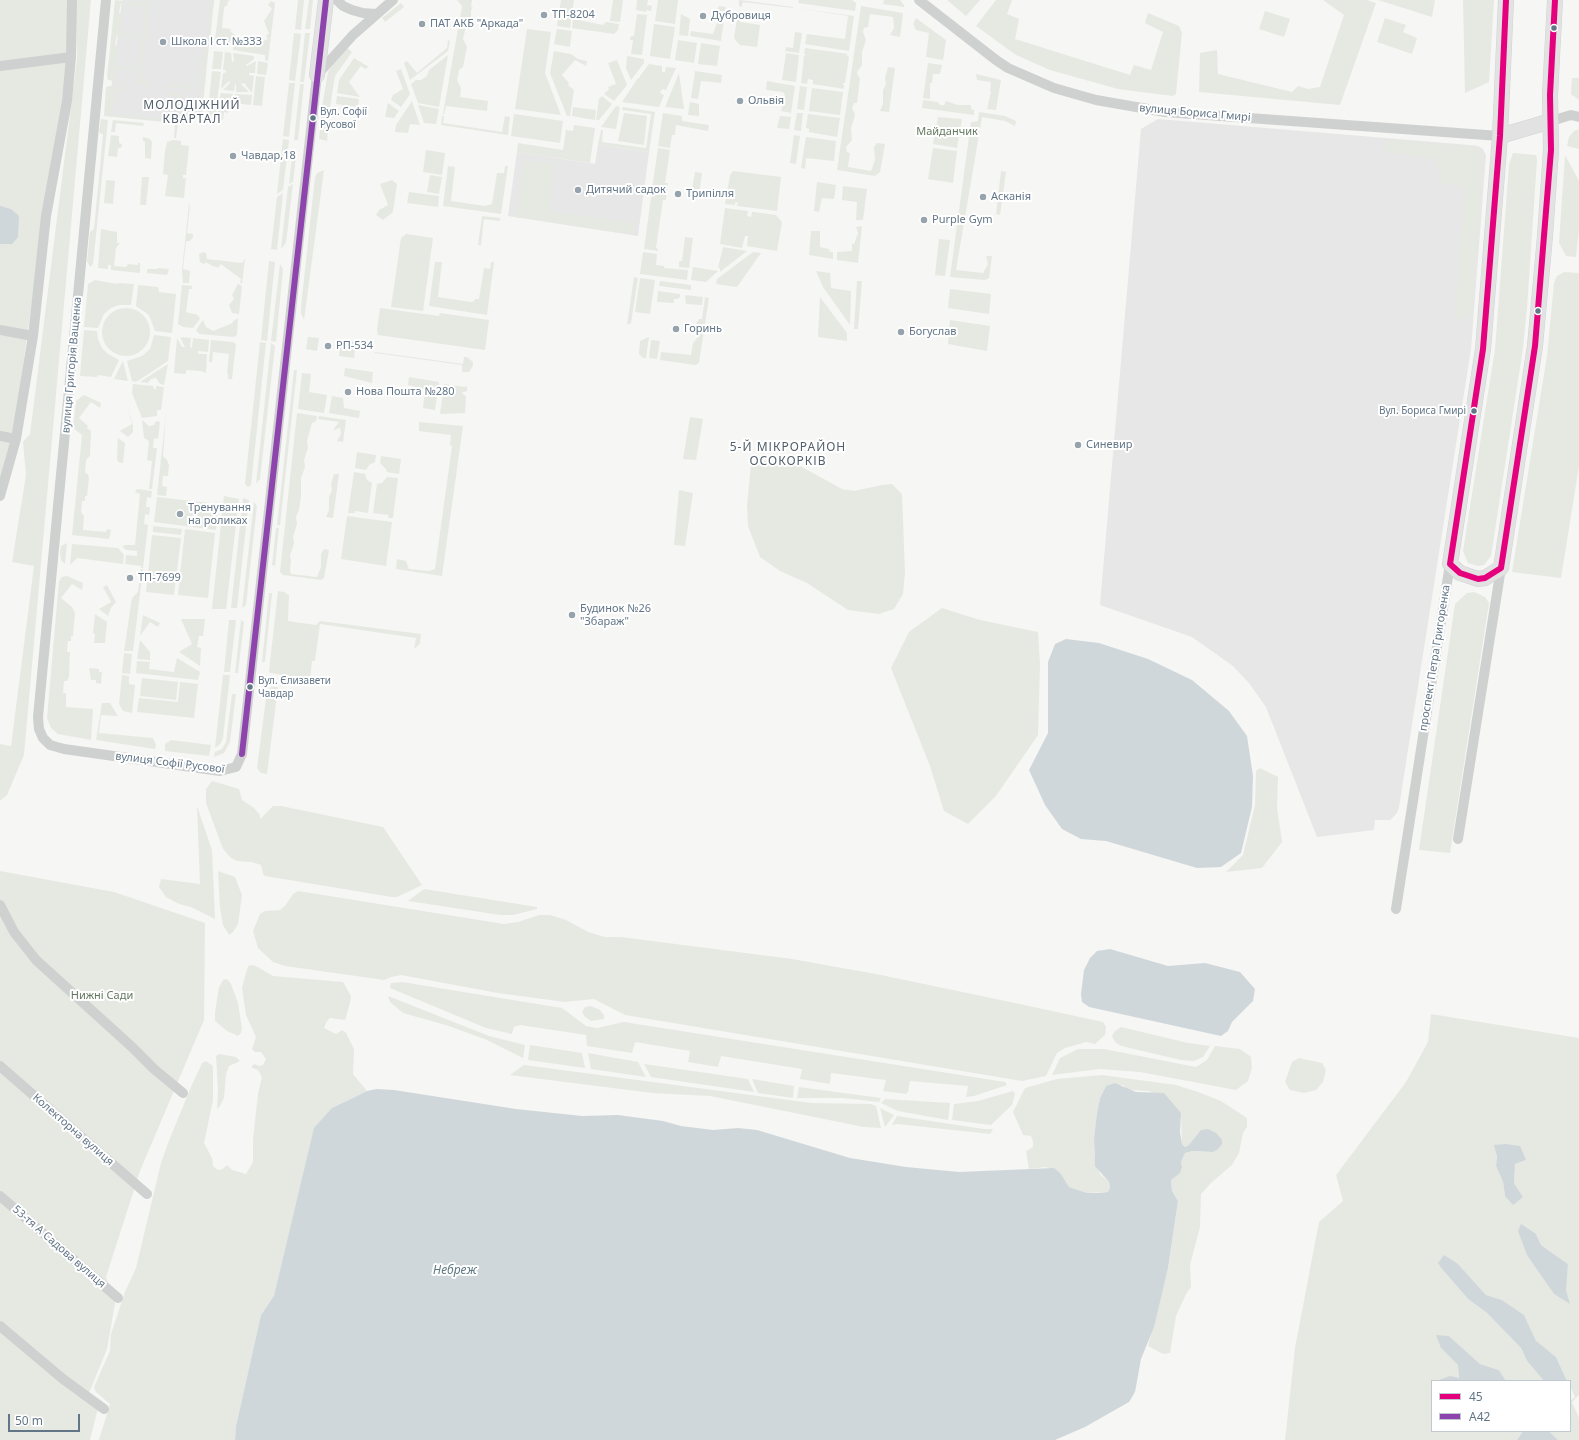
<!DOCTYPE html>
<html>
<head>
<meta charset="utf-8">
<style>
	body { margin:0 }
	#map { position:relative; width:1579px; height:1440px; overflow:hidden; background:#f6f6f4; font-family:"Noto Sans",sans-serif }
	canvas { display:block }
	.legend { position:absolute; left:1431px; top:1380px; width:140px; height:52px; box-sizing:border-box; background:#fff; border:1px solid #c1c8cf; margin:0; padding:5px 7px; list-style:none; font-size:12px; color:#637687 }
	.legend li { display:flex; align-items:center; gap:8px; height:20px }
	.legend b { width:20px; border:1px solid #c1c8cf }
	.scale { position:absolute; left:8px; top:1414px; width:72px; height:18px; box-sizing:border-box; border:2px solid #637687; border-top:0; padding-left:5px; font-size:12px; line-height:14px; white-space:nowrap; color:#637687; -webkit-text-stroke:3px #fff; paint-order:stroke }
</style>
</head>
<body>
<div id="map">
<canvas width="1579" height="1440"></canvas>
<ul class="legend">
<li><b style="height:5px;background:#e5007d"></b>45</li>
<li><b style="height:5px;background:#8e44ad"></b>А42</li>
</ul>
<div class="scale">50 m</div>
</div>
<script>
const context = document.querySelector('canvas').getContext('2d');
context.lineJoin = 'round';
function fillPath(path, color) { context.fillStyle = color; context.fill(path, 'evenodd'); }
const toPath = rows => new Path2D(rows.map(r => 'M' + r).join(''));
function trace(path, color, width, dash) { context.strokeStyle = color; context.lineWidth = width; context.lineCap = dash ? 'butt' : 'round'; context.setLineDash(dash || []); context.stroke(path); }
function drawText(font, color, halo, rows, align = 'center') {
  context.font = font + ' "Noto Sans",sans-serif'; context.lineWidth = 4; context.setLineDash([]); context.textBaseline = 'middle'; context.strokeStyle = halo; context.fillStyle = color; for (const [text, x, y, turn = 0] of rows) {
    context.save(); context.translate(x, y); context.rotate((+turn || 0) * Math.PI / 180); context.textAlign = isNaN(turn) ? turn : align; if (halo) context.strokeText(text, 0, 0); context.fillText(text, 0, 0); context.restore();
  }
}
fillPath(toPath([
	[122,0,214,0,200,114,195,118,175,116,174,122,108,116],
	[1158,119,1469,145,1478,146,1483,149,1486,155,1471,349,1399,807,1397,813,1390,820,1375,820,1374,830,1317,837,1266,707,1249,683,1233,666,1192,637,1100,605,1141,129],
	[598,145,649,152,638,236,508,216,517,152,595,164]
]), '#e6e7e6');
fillPath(toPath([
	[0,0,68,0,68,60,63,100,44,215,13,437,0,487],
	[76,0,91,0,24,755,7,795,0,801,0,744,11,746,34,566,12,562,26,475,23,442,30,434,77,59],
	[115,0,138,3,139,0,141,0,140,8,138,8,138,5,121,3,119,13,122,14,120,33,135,35,135,32,137,32,136,41,134,41,134,37,117,35,115,45,118,46,116,66,131,67,131,64,134,64,132,73,130,73,131,70,116,68,115,81,108,80,107,77],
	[146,0,150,0,140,80,151,82,146,85,139,83,137,81],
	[211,0,214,0,210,39,207,38],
	[220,0,231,0,228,1,227,6,225,6,224,8,222,28,231,29,230,31,235,35,230,42,215,40],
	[298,0,304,0,301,30,295,29],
	[309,0,313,0,310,29,305,29],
	[457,0,472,0,471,7,473,7,471,10,471,23,469,26,466,26,463,39,467,47,463,67,459,70,457,80,461,88,460,97,488,101,487,111,446,106,444,115,443,114,462,6],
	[561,0,574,0,570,28,557,26],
	[613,0,623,0,620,22,610,21],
	[637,0,648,0,647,5,652,6,651,11,646,10,646,12,636,10],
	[658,0,678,0,675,24,655,21],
	[739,0,793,7,793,8,743,2,741,7,739,6],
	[799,0,852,0,856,3,855,11,798,3],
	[884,0,900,0,904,5,904,7,883,4],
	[947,0,980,0,966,16],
	[996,0,1012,0,1007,14,1019,19,1015,39,1130,75,1134,65,1151,70,1163,32,1145,23,1148,13,1179,26,1182,33,1176,94,1173,96,1118,89,1050,70,1016,55,976,26],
	[1323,0,1367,0,1376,3,1340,105,1199,92,1200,53,1217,50,1218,74,1292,92,1298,86,1308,89,1320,87,1344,15],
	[1378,0,1435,0,1432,17],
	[1463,0,1494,0,1489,82,1465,93],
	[271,1,275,3,268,61,265,60,265,55,233,50,234,43,238,38,242,43,244,42,247,48,268,39,266,35,269,34,264,21,272,9,268,5],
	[401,3,404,7,385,22,382,18],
	[719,6,726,7,721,41,690,36,691,31,713,34,717,23,714,16],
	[861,6,903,13,900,37,890,35,894,28,893,17,870,14,868,27,864,28,863,32,866,40,862,52,862,65,857,72,858,76,860,78,857,103,854,103,852,108,855,115,851,128,852,140,846,147,847,152,850,153,848,167,871,171,875,160,874,147,877,143,885,144,880,172,875,176,837,170],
	[796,8,854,16,849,51,805,44,807,34,845,39,848,16],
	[1265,11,1290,19,1284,37,1259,29],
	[637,14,647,15,642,55,631,54,633,40,630,40,631,36,634,36],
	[681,14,690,19,688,36,679,35],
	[738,14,741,14,740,22,760,25,757,47,740,45,736,41,734,37],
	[916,18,946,40,943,60,926,57,929,33,916,30,913,24],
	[1385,18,1406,25,1403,32,1417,38,1412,54,1377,42],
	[573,19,603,25,606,22,619,24,618,30,614,34,572,28],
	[654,24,675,27,670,59,650,56],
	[527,29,551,32,545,73,561,115,515,109],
	[557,29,572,31,570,47,554,44],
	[795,32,802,33,799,53,785,51,786,47,793,48],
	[294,33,301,34,295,81,289,80],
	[305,33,310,33,304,82,300,82],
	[448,40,450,41,448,51,410,80,404,63,407,61,417,73,447,48],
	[678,40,697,43,694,63,675,60],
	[701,43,720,46,717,66,698,64],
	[206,45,209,45,202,114,198,112],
	[346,47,352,52,335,76,330,107,322,107,328,72,336,58],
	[805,48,849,54,846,55,849,57,845,83,842,83,844,85,844,89,813,84,813,80,808,79,807,84,801,83,804,56,806,54,804,54],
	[214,51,223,52,221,69,212,69],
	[554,51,571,54,578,59,587,61,586,66,575,60,562,75,569,83,568,85,574,90,570,116,567,116,550,73],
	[225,52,231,53,232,62,234,61,233,53,254,56,254,59,246,65,247,66,256,61,255,73,249,73,249,75,254,76,252,93,244,83,241,84,249,92,236,92,236,85,235,84,234,91,223,90,230,83,229,81,221,89,223,73,225,73,226,70,223,70],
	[786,53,799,55,796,82,782,80],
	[198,55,200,55,195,87,192,89,167,86,166,84,194,86],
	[448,55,439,107,418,103,411,84,416,80,421,80,427,76,429,70],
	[627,56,644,59,644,63,631,80,626,68],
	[354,58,369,67,365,69,361,66,349,82,360,97,337,93,339,80],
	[617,60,627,85,614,101,604,94,609,89,608,87,616,84,608,63],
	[258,61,268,63,266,75,257,74],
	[928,63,942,65,940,74,933,74,932,83,930,83,930,99,923,98],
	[649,64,662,66,662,72,665,72,666,67,676,68,666,90,662,89,660,93,664,95,659,107,622,102,638,78,640,78,640,76],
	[888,67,895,68,889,112,880,111,883,104,883,90,886,84,885,78],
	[401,69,410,94,401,107,391,100,393,95,403,89,396,71],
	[212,71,221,72,217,101,209,100],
	[695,71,722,75,721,83,701,81,698,99,691,98],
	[679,73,684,109,665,107],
	[976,74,1001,80,996,110,987,109,991,92,990,91,991,82,977,80],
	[256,76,265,77,262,106,253,105],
	[1572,78,1579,78,1579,100,1571,94],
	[767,81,795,86,791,113,781,111,785,95,783,92,766,90],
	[289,83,295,83,289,137,283,136],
	[300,84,304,84,298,140,294,140],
	[110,86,132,89,131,91,115,89,112,114,174,120,176,97,170,96,170,93,180,94,182,97,180,117,183,118,183,124,178,124,176,138,174,138,175,123,104,116,106,87],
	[800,86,807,87,804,110,797,109],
	[812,88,843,92,840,115,809,111],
	[221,93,233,94,232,102,219,101],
	[235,94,252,95,251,105,234,103],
	[337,96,359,99,358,107,336,104],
	[602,96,612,104,599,120,596,120,599,99],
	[923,100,938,102,940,105,944,105,946,101,958,105,971,105,971,109,974,110,974,115,922,108],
	[412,101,420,125,410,124,408,133,395,132,396,125],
	[209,102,217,103,216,116,207,115],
	[690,102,699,104,699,116,688,115],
	[219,103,231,104,228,113,224,112,223,120,217,119],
	[388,103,399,111,394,118,385,117],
	[418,105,439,109,436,124,424,123],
	[616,106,620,107,616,129,601,127],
	[573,107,596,110,595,120,572,116],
	[623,107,655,112,649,152,598,145,601,130,603,130,602,142,646,148,651,114,622,110],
	[322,111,330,112,327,141,319,139],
	[979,112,1005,116,1016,121,1015,126,1005,121,982,117,956,270,983,273,988,264,986,256,992,256,989,278,985,280,950,277,971,122,978,121],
	[624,113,647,116,644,145,618,141],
	[663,113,682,116,682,121,709,125,708,131,676,125,675,135,672,135,670,148,658,146],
	[797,113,803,113,801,131,794,130],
	[514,114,563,121,560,143,511,136],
	[808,114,840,118,837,137,809,132,809,129,806,128],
	[442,116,444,116,443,123,502,132,505,116,510,117,508,135,441,125],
	[780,116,791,117,789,129,777,128],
	[938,117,962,119,957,148,933,144],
	[101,119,108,120,93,264,90,267,87,261,90,232,94,229,103,135,99,132],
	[113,120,144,123,143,126,116,123,115,132,111,132],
	[574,125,595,128,590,163,517,152,518,143,563,150,566,130,573,131],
	[1579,129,1579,149,1567,146,1569,137,1574,131],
	[111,135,119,136,119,143,122,144,121,148,118,148,117,157,108,156],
	[794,135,800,136,796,164,790,163],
	[143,137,150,139,152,142,151,159,145,158,145,142,143,141],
	[806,137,836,141,834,161,806,158,805,169,801,168],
	[283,139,289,140,283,190,277,194],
	[1387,139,1473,147,1481,152,1481,186,1472,309,1466,319,1455,320,1465,186,1440,184,1439,168,1435,161,1428,158,1385,152],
	[173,140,181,141,181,145,189,146,186,175,183,175,183,178,186,178,184,198,165,196,168,175,163,174,165,151,167,142],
	[658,148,670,150,665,183,668,183,667,191,652,189],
	[933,148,957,151,953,183,928,179],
	[426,150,445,153,442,175,423,172],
	[1513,153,1536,155,1537,160,1527,308,1523,348,1491,556,1484,565,1478,566,1468,563,1463,551,1495,349,1509,165],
	[1565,155,1579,181,1579,229,1576,257,1566,256,1559,243],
	[292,157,296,157,293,182,289,184],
	[524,161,555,165,548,211,635,223,633,234,516,217],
	[448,166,455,167,451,201,485,206,492,204,497,173,504,173,505,166,508,166,501,214,443,206],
	[324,170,304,320,301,313,301,307,315,177,317,173],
	[733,171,781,177,777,211,737,206,738,203,735,202,735,205,725,204,730,175],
	[1001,171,1006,172,1000,215,996,214],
	[695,172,702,173,699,196,691,195],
	[430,175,442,177,439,194,427,192],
	[142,177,149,177,146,205,140,205],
	[106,180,115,181,113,204,104,203],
	[392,180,397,184,393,212,383,220,376,215,379,210,388,205,380,184],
	[817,182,836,185,834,199,822,198,819,212,814,211],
	[293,184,286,243,281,249,288,187],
	[843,186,867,189,863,220,856,220,857,202,842,200],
	[652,190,667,193,666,200,663,200,656,248,658,249,658,251,644,249],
	[409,192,439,196,438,207,407,203],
	[283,193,277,250,271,249,277,197],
	[189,204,190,205,187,233,193,234,193,237,190,241,186,241,183,269,190,271,189,283,183,283,182,270],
	[725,208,748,211,747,216,751,217,752,212,754,212,776,215,782,222,777,251,747,246,748,236,745,236,742,248,720,244],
	[482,216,500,218,500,221,484,219,481,245,478,245],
	[862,226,858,263,837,260,837,252,852,251,852,244,854,244,858,233,856,227],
	[101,229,117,232,117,243,120,243,116,248,114,266,126,267,128,264,138,265,138,263,140,263,140,273,111,270,111,265,108,265,108,269,98,268],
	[811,231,820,231,820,247,829,249,830,252,833,252,833,259,809,255],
	[406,234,433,238,423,311,391,307,401,238],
	[685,237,693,238,689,268,679,267,679,261,682,261],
	[939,239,950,240,945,276,935,275],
	[723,247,747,251,720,272,720,268,718,268],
	[203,252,206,253,207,259,242,263,245,259,242,284,240,282,241,279,221,264,218,268,215,266,214,267,206,262,204,264,200,262,199,254],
	[643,252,657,254,656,265,664,266,664,268,688,270,687,280,640,274],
	[753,252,761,253,737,287,716,284,717,279],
	[269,261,275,262,267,341,261,340],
	[435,262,442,262,438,297,471,302,474,301,475,299,479,299,484,268,490,269,491,262,494,262,487,315,429,306],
	[280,264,283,269,276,342,271,341],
	[693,267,718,271,706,282,691,280],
	[158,268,169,269,167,275,147,273,147,269,157,269],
	[816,271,830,273,831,288,851,291,850,325,823,287],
	[1564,272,1579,273,1579,466,1561,578,1512,572,1547,356,1554,283,1557,276],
	[634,277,638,278,631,323,627,325],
	[640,278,655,280,650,314,635,312],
	[95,280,117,284,118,283,134,284,131,305,119,305,111,308,104,314,98,328,84,327,88,284],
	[660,281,691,285,691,290,659,286],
	[857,281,862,281,858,329,854,329],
	[238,284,242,286,239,314,232,313,229,305,234,299,232,295],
	[138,285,158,287,159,292,176,294,172,333,155,331,149,315,136,306],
	[182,285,192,286,192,289,189,289,186,312,198,315,200,319,193,328,183,327,178,324],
	[950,289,991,294,989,314,948,308],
	[658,291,680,294,680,297,678,299,674,299,674,303,657,302],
	[685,295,703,297,702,305,686,304],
	[705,297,709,298,699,363,695,365,660,360,661,352,691,355,693,343,699,336,699,331,695,330,696,324,699,319,702,319],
	[820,297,847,333,847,341,818,337],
	'102 332a24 24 0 1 1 48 0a24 24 0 1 1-48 0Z',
	[380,308,439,316,440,313,489,320,485,350,378,335,377,330],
	[238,318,237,335,234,337,199,334,196,330,203,320,206,327,213,331,233,323,232,322],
	[950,320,990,326,987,351,948,344],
	[84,330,97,331,98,339,102,348,108,354,119,360,111,377,98,375,97,377,80,376],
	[154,335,171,337,168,361,136,382,132,381,127,361,142,356,150,349],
	[180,337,191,338,190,347,192,348,193,338,209,340,208,352,198,351,198,354,207,354,206,373,201,371,186,370,186,374,174,373,177,338,182,347,185,347],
	[308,337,319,338,317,351,306,349],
	[649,337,646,358,643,358,639,354,640,341],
	[211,340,233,342,236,344,232,379,228,379,228,374,227,373,229,354,213,352,212,362,209,362],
	[341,340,356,342,354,358,339,356],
	[651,340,660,341,657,359,649,358],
	[260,342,266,343,251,485,248,487,245,484],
	[271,343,275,346,260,479,256,484],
	[375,352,463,364,464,357,467,357,473,362,473,366,469,372,462,372,462,365,375,353],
	[123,361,128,381,114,379],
	[168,364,164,385,160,384,156,378,151,379,148,383,140,382],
	[345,368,373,372,372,383,344,376],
	[294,370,297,370,280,525,277,525],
	[302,373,311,374,309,392,327,395,324,413,298,409],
	[409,377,439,382,435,410,423,408,425,389,408,385],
	[133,384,153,386,154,389,156,389,156,386,164,387,161,410,157,410,157,416,142,418,132,393],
	[444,384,465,387,467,386,467,391,461,393,466,396,465,413,440,414],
	[84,395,101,403,100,408,91,402,79,418,88,426,87,428,91,431,90,456,86,460,85,473,88,474,89,479,87,496,85,496,85,501,82,501,81,512,84,516,83,530,106,532,107,529,111,530,109,539,72,535,82,435,73,428,76,401],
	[332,396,343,398,344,408,360,411,359,418,329,413],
	[128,408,133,425,133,432,128,437,120,431,132,424],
	[297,413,317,416,316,421,312,423,307,441,308,448,304,460,305,467,301,478,301,496,299,510,296,517,297,524,293,537,294,543,290,556,291,561,290,570,291,574,317,577,321,567,321,554,324,549,329,550,324,578,321,580,283,575,280,572],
	[166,414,163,456,167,460,169,465,168,476,163,476,162,486,167,487,166,496,157,495],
	[319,416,346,420,343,442,337,441,341,434,340,428,333,430,339,422,318,419],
	[690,417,703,419,696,460,683,459],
	[142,420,149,426,154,425,156,421,160,422,158,439,154,438,153,448,157,448,152,489,149,489,152,461,147,460,149,441,144,438],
	[419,422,463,426,442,576,396,569,397,559,406,561,409,569,429,571,435,569,452,446,450,445,451,435,419,431],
	[118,438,125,443,123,463,118,462,117,459],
	[357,452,376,455,375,462,369,465,366,470,355,468],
	[381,456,401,459,399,474,387,472,386,469,380,463],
	[759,460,800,466,842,489,854,491,882,485,892,484,902,494,905,572,903,594,894,609,879,614,848,610,807,583,780,571,760,557,748,526,747,505,751,465],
	[354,472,365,474,367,480,372,483,368,513,355,511,355,513,348,513],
	[334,474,339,474,333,518,326,517,329,510,329,497,332,490,331,484],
	[387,477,398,478,393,518,388,518,389,515,373,513,377,484,382,483],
	[137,489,152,491,151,498,147,497,146,507,150,507,149,515,145,514,144,524,148,525,143,568,141,568,141,566,125,564,126,555,137,556,137,551,126,550,122,546,126,545,135,545,140,494,135,492],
	[679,490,693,493,685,546,674,545],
	[224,496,239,499,226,609,212,609],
	[157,497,218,504,216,530,154,522],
	[243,498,249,500,237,608,231,608],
	[254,502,257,506,246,605,242,608],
	[347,516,392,522,386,566,341,559],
	[153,526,182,529,181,535,153,532],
	[276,528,279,528,275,566,272,565],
	[185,529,215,533,208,598,178,595],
	[152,535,181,538,174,595,146,592],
	[67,543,65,564,61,560,60,552,61,546],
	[72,544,118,548,124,555,123,564,77,558,70,565],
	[141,569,143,569,133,651,124,651,132,598,138,592],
	[67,576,83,583,82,590,72,584,61,598,72,607,75,613,73,636,71,636,71,641,68,641,67,652,70,652,69,677,67,681,64,681,63,693,66,693,66,707,93,709,91,740,58,734,51,728,47,718,59,581,62,577],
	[107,585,116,602,111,608,108,616,99,609,111,602,103,587],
	[278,591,284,592,289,595,288,621,316,625,320,621,421,634,420,644,414,649,416,638,320,624,315,661,312,661,310,679,270,673,269,671],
	[1474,592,1485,597,1489,603,1450,853,1419,850,1455,604,1467,593],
	[269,593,272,593,265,662,262,662],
	[942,608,980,620,1038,632,1040,664,1038,735,996,796,968,824,944,811,930,766,891,668,909,632],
	[95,614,107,622,105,643,94,643,95,634,93,633],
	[143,615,160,623,158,627,150,622,140,636],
	[181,619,205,619,203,636,199,636,197,647,201,648,200,666,179,652,192,644],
	[229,620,236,620,230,672,224,672],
	[241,620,244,622,238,673,235,673],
	[140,640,150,652,150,660,137,659],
	[124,653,132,654,130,674,122,673],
	[177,658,200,672,198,680,136,673,137,661,150,662,149,669,174,672],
	[89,668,99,669,99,672,102,672,101,684,96,683,96,680,91,680],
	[122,675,129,676,129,684,135,685,132,713,123,711,119,704],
	[223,675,230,675,223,738,221,743,215,748],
	[142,678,178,682,176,700,140,696],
	[180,682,198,684,194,718,137,712,139,698,178,702],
	[271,687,278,687,267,774,261,773,257,768,267,691],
	[232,694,236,694,230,742,224,753,214,757,215,752,222,749,226,742],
	[102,703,110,703,118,716,101,715,99,733,153,738,156,745,155,749,96,740],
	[171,740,211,745,209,756,165,751,165,744],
	[1260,768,1278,777,1277,807,1282,842,1262,868,1226,872,1243,855,1255,805,1256,771],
	[212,781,239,789,242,800,254,808,260,815,260,819,273,806,281,806,383,827,422,885,397,897,392,897,265,876,263,874,261,865,252,862,237,861,231,858,223,849,206,803,206,789],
	[197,806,212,850,215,919,191,907,179,904,166,897,159,887,161,879,200,884],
	[0,871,114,892,205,923,204,1020,140,1171,106,1277,115,1303,107,1349,89,1393,98,1408,90,1440,0,1440],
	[218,871,235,877,242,895,238,924,233,932,229,935,223,925,220,908],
	[424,889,537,907,537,909,513,915,500,915,408,901],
	[298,891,504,924,518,922,539,915,550,915,566,920,588,932,605,937,621,937,792,959,881,975,1015,1003,1103,1022,1106,1027,1105,1035,1095,1044,1086,1042,1065,1048,1057,1053,1046,1076,1022,1081,625,1015,594,999,565,1002,498,993,401,975,391,977,384,980,285,966,273,962,258,948,253,931,260,914,265,911,280,910,285,906,293,894],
	[254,965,273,976,343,982,351,996,350,1003,345,1020,330,1018,327,1021,324,1028,336,1034,342,1030,346,1033,354,1049,353,1074,367,1091,332,1108,293,1220,274,1297,261,1315,236,1426,235,1440,99,1440,110,1404,96,1392,94,1387,110,1351,111,1334,125,1292,136,1268,161,1163,168,1143,191,1087,202,1063,206,1061,213,1066,213,1100,204,1143,212,1158,213,1166,218,1170,223,1169,227,1165,232,1170,246,1174,253,1162,253,1139,258,1094,262,1077,258,1070,252,1068,252,1066,254,1064,259,1066,263,1065,266,1059,261,1052,255,1052,252,1049,256,1037,246,1015,242,988,248,966],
	[224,979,228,980,231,984,238,1003,242,1029,241,1033,238,1036,227,1031,215,1021,215,1012,219,987],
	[402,982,562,1008,586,1026,597,1028,624,1022,1005,1082,1007,1085,974,1096,966,1097,968,1086,910,1081,908,1092,906,1094,883,1091,886,1080,831,1073,830,1084,800,1079,802,1069,721,1056,718,1067,688,1062,690,1051,635,1042,632,1053,587,1046,586,1035,520,1025,514,1027,512,1034,486,1028,390,988,391,983],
	[388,996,489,1036,525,1045,523,1058,487,1040,449,1026,403,1013,390,1002],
	[591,1006,600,1010,604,1015,604,1019,591,1021,585,1017,582,1012,585,1007],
	[1431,1014,1579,1038,1579,1395,1572,1402,1579,1418,1579,1440,1558,1440,1549,1431,1570,1431,1570,1401,1575,1397,1570,1386,1570,1381,1567,1381,1556,1357,1536,1342,1524,1315,1502,1300,1486,1295,1458,1264,1442,1269,1468,1299,1487,1313,1521,1348,1527,1361,1544,1381,1506,1381,1499,1370,1480,1364,1449,1336,1441,1348,1458,1365,1459,1379,1432,1381,1431,1392,1432,1431,1523,1431,1517,1440,1285,1440,1295,1348,1319,1222,1343,1201,1336,1175,1406,1082,1428,1042],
	[1497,1156,1526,1160,1515,1164,1514,1183,1523,1197,1505,1196,1503,1182,1496,1166],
	[1536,1234,1541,1245,1568,1264,1565,1290,1569,1303,1554,1294,1541,1274],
	[1121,1027,1188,1043,1210,1046,1203,1057,1194,1061,1181,1060,1121,1046,1115,1042,1112,1036,1115,1031],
	[530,1045,582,1053,585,1068,528,1060],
	[1215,1046,1240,1049,1251,1057,1252,1068,1248,1081,1236,1090,1140,1072,1100,1069,1052,1075,1060,1058,1078,1049,1104,1049,1196,1067,1207,1060],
	[588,1053,638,1062,646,1077,591,1069],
	[219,1054,236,1057,240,1061,229,1066,226,1074,224,1098,220,1106,217,1109,218,1089,216,1056],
	[1299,1058,1322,1063,1326,1070,1323,1082,1316,1090,1304,1093,1290,1090,1285,1082,1292,1062],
	[644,1064,748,1079,754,1092,651,1077],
	[524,1065,811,1103,871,1104,876,1106,881,1128,864,1127,710,1096,652,1093,510,1075],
	[1102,1075,1176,1085,1198,1092,1221,1101,1247,1118,1247,1127,1243,1133,1239,1153,1232,1165,1211,1183,1201,1194,1200,1227,1190,1265,1191,1287,1186,1294,1176,1316,1170,1353,1163,1354,1148,1346,1168,1268,1178,1201,1172,1191,1171,1180,1182,1167,1181,1162,1185,1153,1193,1151,1213,1152,1189,1146,1185,1147,1182,1144,1181,1113,1149,1091,1128,1090,1123,1085,1106,1086,1100,1098,1094,1138,1094,1155,1100,1174,1109,1182,1110,1187,1108,1192,1087,1193,1069,1187,1061,1174,1046,1167,1029,1169,1026,1151,1033,1147,1033,1141,1031,1136,1023,1135,1013,1112,1025,1088,1057,1079],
	[752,1079,794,1086,793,1098,758,1093],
	[799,1087,881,1098,879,1102,843,1098,797,1098],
	[1013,1091,1015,1094,1012,1105,991,1125,952,1120,954,1104,978,1101],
	[885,1099,950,1103,948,1120,898,1111,881,1103],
	[880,1108,894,1115,885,1127],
	[897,1116,984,1129,993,1129,990,1134,897,1124,892,1125]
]), '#e6e9e2');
fillPath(toPath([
	[0,206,11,209,19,216,18,237,12,244,0,244],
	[1066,639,1099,643,1148,659,1192,680,1229,711,1247,736,1253,776,1252,807,1241,853,1221,867,1197,868,1106,841,1081,839,1062,829,1045,805,1029,770,1048,733,1048,662,1055,644],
	[1110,949,1168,966,1205,963,1240,972,1255,989,1253,1001,1232,1022,1228,1031,1221,1036,1089,1007,1082,1002,1081,994,1084,970,1090,958,1097,951],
	[1115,1083,1136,1092,1164,1093,1181,1113,1180,1132,1182,1144,1185,1147,1189,1145,1201,1130,1208,1129,1216,1133,1222,1140,1222,1144,1218,1149,1213,1152,1193,1151,1185,1153,1181,1162,1182,1167,1180,1173,1171,1180,1172,1191,1178,1201,1168,1268,1154,1327,1141,1359,1135,1392,1129,1402,1085,1427,1055,1440,235,1440,236,1426,261,1315,274,1296,314,1128,332,1108,367,1091,377,1089,394,1090,516,1109,582,1116,618,1115,663,1121,681,1126,713,1130,738,1128,757,1130,850,1158,906,1167,959,1172,1054,1168,1061,1174,1069,1187,1087,1193,1098,1193,1108,1192,1110,1187,1109,1182,1095,1166,1094,1138,1097,1114,1100,1098,1106,1086],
	[1506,1144,1520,1146,1526,1160,1515,1164,1514,1183,1523,1197,1513,1205,1505,1196,1503,1182,1496,1166,1497,1156,1494,1145],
	[1521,1224,1536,1234,1541,1245,1568,1264,1566,1290,1570,1304,1554,1294,1527,1255,1518,1231],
	[1444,1255,1458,1264,1486,1295,1502,1300,1524,1315,1536,1341,1556,1357,1567,1381,1544,1381,1527,1361,1521,1348,1487,1313,1468,1299,1442,1269,1438,1263],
	[1436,1335,1449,1336,1480,1364,1499,1370,1506,1381,1436,1381,1450,1376,1459,1378,1458,1365,1441,1348],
	[1523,1431,1549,1431,1558,1440,1517,1440]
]), '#d0d7da');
const secondary = toPath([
	[1506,0,1500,136,1483,349,1450,564,1460,573,1478,579,1485,578,1501,568,1535,346,1545,236,1551,150,1550,95,1555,0],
	[317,75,326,0],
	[1500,136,1551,121]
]);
trace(secondary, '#d1d3d4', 16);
trace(toPath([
	[106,0,38,717,39,729,43,738,50,745,64,749,220,771,236,767,242,754,317,75,353,35,393,0],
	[337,0,343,6,352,10,363,13,376,14],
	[919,0,996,60,1008,68,1054,88,1096,100,1165,112,1500,136],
	[0,66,71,57],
	[1551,121,1571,115,1579,117],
	[0,330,33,336],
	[0,436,16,439],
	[0,496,16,439,33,336,46,216,67,101,71,57,72,0],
	[1458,839,1501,568],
	[0,905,14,932,36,960,132,1047,154,1069,183,1093],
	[1396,909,1450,564],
	[0,1066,147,1194],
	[0,1196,118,1298],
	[0,1326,63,1379,104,1409]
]), '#cfd1d1', 10);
trace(secondary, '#e2e2e3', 15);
trace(toPath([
	[1506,0,1500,136,1483,349,1450,564,1460,573,1478,579,1485,578,1501,568,1535,346,1551,150,1550,95,1555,0]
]), '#e5007d', 6);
trace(toPath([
	[242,754,326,0]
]), '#8e44ad', 6);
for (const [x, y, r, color] of [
	[544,15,4,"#96a3ad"],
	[703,16,4,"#96a3ad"],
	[422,24,4,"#96a3ad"],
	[1554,28,3.5,"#637687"],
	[163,42,4,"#96a3ad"],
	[740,101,4,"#96a3ad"],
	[313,118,3.5,"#637687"],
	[233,156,4,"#96a3ad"],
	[578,190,4,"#96a3ad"],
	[678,194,4,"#96a3ad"],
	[983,197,4,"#96a3ad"],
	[924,220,4,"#96a3ad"],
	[1538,311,3.5,"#637687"],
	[676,329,4,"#96a3ad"],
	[901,332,4,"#96a3ad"],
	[328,346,4,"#96a3ad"],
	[348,392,4,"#96a3ad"],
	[1474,411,3.5,"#637687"],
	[1078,445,4,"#96a3ad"],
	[180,514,4,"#96a3ad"],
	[130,578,4,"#96a3ad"],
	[572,615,4,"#96a3ad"],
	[250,687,3.5,"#637687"]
]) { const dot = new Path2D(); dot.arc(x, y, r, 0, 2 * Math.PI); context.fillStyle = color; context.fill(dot); trace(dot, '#fff', 1.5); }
drawText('10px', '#637687', '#fff', [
	["Вул. Софії",320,112],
	["Русової",320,125],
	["Вул. Бориса Гмирі",1466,411,"right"],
	["Вул. Єлизавети",258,681],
	["Чавдар",258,694]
], 'left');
drawText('11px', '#637687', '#fff', [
	["ТП-8204",552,15],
	["Дубровиця",711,16],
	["ПАТ АКБ \"Аркада\"",430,24],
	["Школа І ст. №333",171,42],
	["Ольвія",748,101],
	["Чавдар,18",241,156],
	["Дитячий садок",586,190],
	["Трипілля",686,194],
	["Асканія",991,197],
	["Purple Gym",932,220],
	["Горинь",684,329],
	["Богуслав",909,332],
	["РП-534",336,346],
	["Нова Пошта №280",356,392],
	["Синевир",1086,445],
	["Тренування",188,508],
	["на роликах",188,521],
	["ТП-7699",138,578],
	["Будинок №26",580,609],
	["\"Збараж\"",580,622]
], 'left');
drawText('11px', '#637687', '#fff', [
	["вулиця Бориса Гмирі",1195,113,5],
	["вулиця Григорія Ващенка",72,365,-85],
	["проспект Петра Григоренка",1435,658,-81],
	["вулиця Софії Русової",170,763,7],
	["Колекторна вулиця",73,1130,41],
	["53-тя А Садова вулиця",59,1247,41]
]);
drawText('11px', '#64785f', '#fff', [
	["Майданчик",947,132],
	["Нижні Сади",102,996]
]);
context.letterSpacing = '1px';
drawText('12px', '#52606b', '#fff', [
	["МОЛОДІЖНИЙ",192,106],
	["КВАРТАЛ",192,120],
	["5-Й МІКРОРАЙОН",788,448],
	["ОСОКОРКІВ",788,462]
]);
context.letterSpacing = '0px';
drawText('italic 12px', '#5f7983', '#fff', [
	["Небреж",455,1271]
]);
</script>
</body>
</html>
